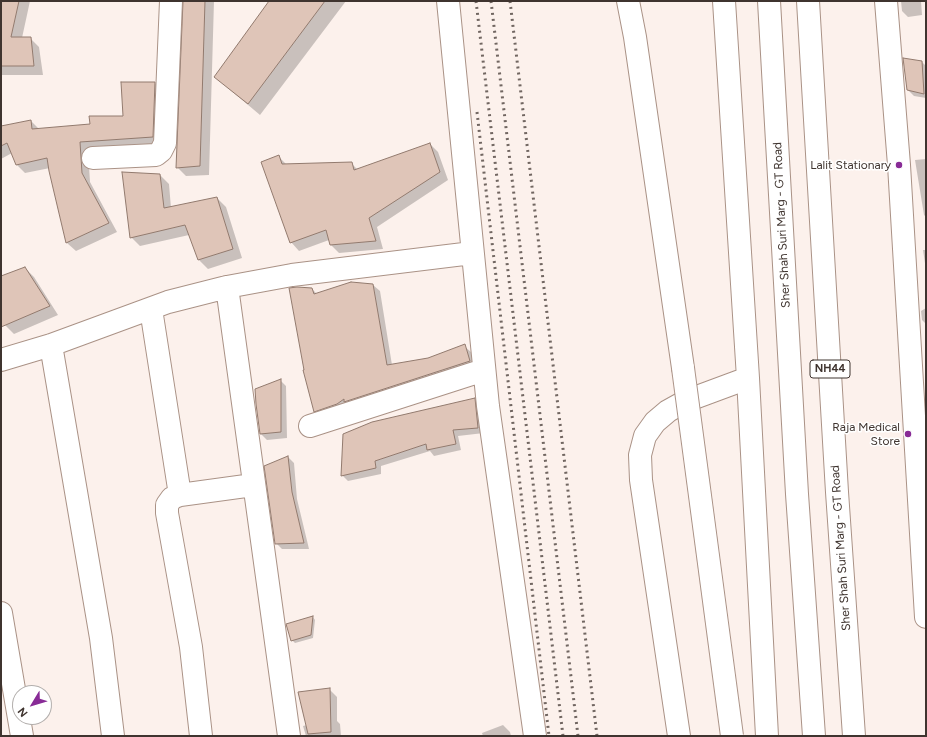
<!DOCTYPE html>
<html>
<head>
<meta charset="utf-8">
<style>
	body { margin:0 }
	#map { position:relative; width:927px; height:737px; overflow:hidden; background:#fcf1ec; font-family:Figtree,sans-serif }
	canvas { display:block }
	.frame { position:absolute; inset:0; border:2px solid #3f342f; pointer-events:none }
	.north { position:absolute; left:12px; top:685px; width:40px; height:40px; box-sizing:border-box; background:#fff; border:1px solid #b2aeac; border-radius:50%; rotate:232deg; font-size:11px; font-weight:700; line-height:16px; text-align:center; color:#3f342f }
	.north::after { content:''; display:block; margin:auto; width:14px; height:18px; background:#882b96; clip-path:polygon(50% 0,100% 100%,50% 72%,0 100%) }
</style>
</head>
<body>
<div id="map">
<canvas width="927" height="737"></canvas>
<div class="frame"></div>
<div class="north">N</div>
</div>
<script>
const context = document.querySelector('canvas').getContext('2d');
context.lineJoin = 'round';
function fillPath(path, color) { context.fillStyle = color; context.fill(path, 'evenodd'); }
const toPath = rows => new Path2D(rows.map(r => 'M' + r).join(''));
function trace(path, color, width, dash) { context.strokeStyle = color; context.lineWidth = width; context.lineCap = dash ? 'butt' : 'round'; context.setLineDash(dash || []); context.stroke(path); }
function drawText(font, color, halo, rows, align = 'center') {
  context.font = font + ' Figtree,sans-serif'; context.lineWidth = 3; context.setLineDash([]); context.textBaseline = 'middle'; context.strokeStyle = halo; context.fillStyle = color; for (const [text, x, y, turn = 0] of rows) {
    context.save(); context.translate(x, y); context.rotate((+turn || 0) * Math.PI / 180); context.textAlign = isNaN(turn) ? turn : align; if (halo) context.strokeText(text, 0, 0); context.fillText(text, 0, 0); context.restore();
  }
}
fillPath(toPath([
	[1,1,30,1,22,38,30,38,39,47,43,75,1,75],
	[184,1,214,1,209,175,186,176,177,167],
	[270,1,346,1,260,115,228,88,216,76],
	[901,1,921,1,922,15,908,17,902,11],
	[921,61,926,66,926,98,914,96,908,90],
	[155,83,163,91,161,145,88,150,90,182,117,232,76,251,67,243,50,168,25,173,17,165,12,153,1,159,1,127,31,121,39,129,91,125,124,117],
	[430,144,438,152,448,180,377,227,383,249,339,253,331,245,329,240,299,251,291,242,278,156,287,165,351,163,358,170],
	[926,159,926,217,924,215,915,160],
	[160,175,169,184,171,208,217,198,226,207,242,258,208,269,199,260,189,235,140,246,131,237],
	[923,250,926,250,926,270],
	[25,268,34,277,58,315,14,334,5,325,1,317,1,277],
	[373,285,380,291,392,365,429,359,464,346,471,352,476,368,321,418,314,411,312,289,317,294],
	[926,308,926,324,922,320,921,311],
	[926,358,926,374,925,365],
	[280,380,286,386,287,438,267,440,261,434],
	[474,399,480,405,484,433,458,436,461,450,434,456,430,451,381,466,381,474,348,481,342,475],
	[288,457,294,463,297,499,309,549,282,549,276,543],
	[313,617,315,620,313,638,295,643,292,640],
	[329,689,337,697,337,721,340,724,341,736,306,736,303,726,307,725],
	[503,725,510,732,511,736,483,736,482,733]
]), '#0003');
const building = toPath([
	[1,1,19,1,11,37,31,37,34,66,1,66,1,1],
	[183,1,205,1,200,166,176,168,183,1],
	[269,1,325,1,248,104,214,77,269,1],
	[903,58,922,61,924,94,907,90,903,58],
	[121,82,155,82,153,137,80,142,82,173,109,223,66,243,49,171,47,158,16,165,7,143,1,146,1,126,31,120,32,129,90,124,89,116,123,116,121,82],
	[430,143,440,172,369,218,376,241,330,245,326,230,290,243,261,162,279,155,282,164,352,162,354,170,430,143],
	[122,172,160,174,164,208,217,197,233,249,198,260,185,225,130,238,122,172],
	[25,267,50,306,1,327,1,276,25,267],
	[351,282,373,284,387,365,428,358,465,344,470,361,344,402,344,399,337,404,314,412,303,370,304,370,289,288,297,287,312,288,314,294,351,282],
	[281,379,281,432,260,434,256,404,255,389,281,379],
	[475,398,478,428,453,430,456,444,427,450,426,444,375,461,376,468,341,476,343,434,372,422,475,398],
	[288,456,292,492,304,543,275,544,264,466,288,456],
	[313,616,311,635,291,641,286,624,313,616],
	[330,688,331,732,308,734,298,692,330,688]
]);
fillPath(building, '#dfc5b8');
trace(building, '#927a6e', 1);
const minor = toPath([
	[448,1,488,406,535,736],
	[628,1,635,37,683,368],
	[724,1,748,378,767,736],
	[886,1,899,165,926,617],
	[93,158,156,155,161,151,165,143,171,1],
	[227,287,289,736],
	[151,309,180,495],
	[51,345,101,638,113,736],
	[1,360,51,345,168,302,227,287,292,275,472,253],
	[310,426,484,370],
	[1,613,22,736],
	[201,736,191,647,167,513,167,505,172,498,180,495,253,485],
	[679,736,641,480,640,455,645,436,655,422,668,411,686,401,748,378]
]);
const highway = toPath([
	[769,1,797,494,814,736],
	[808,1,837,492,854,736]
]);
trace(minor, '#aa9286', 24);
trace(highway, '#aa9286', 24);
trace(minor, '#fff', 22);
trace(highway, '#fff', 22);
trace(toPath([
	[476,1,563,736],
	[491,1,578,736],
	[510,1,597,736],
	[477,112,549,736]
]), '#716661', 3, [2, 4]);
const minorBridge = toPath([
	[683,368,732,736]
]);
trace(minorBridge, '#aa9286', 24, []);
trace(minorBridge, '#fff', 22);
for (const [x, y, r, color] of [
	[899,165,4,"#882b96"],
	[908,434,4,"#882b96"]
]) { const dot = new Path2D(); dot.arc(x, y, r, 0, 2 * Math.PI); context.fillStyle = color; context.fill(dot); trace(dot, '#fff', 1.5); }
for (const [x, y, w] of [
	[830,369,40]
]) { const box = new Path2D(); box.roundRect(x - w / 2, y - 9, w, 18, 3); context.fillStyle = '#fff'; context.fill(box); trace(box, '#3f342f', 1); }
drawText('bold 11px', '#3f342f', null, [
	["NH44",830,369]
]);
drawText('12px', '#3f342f', '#fff', [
	["Lalit Stationary",891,165],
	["Raja Medical",900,427],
	["Store",900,441]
], 'right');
drawText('12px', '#3f342f', '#fff', [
	["Sher Shah Suri Marg - GT Road",782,225,-93],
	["Sher Shah Suri Marg - GT Road",841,548,-94]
]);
</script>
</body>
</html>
